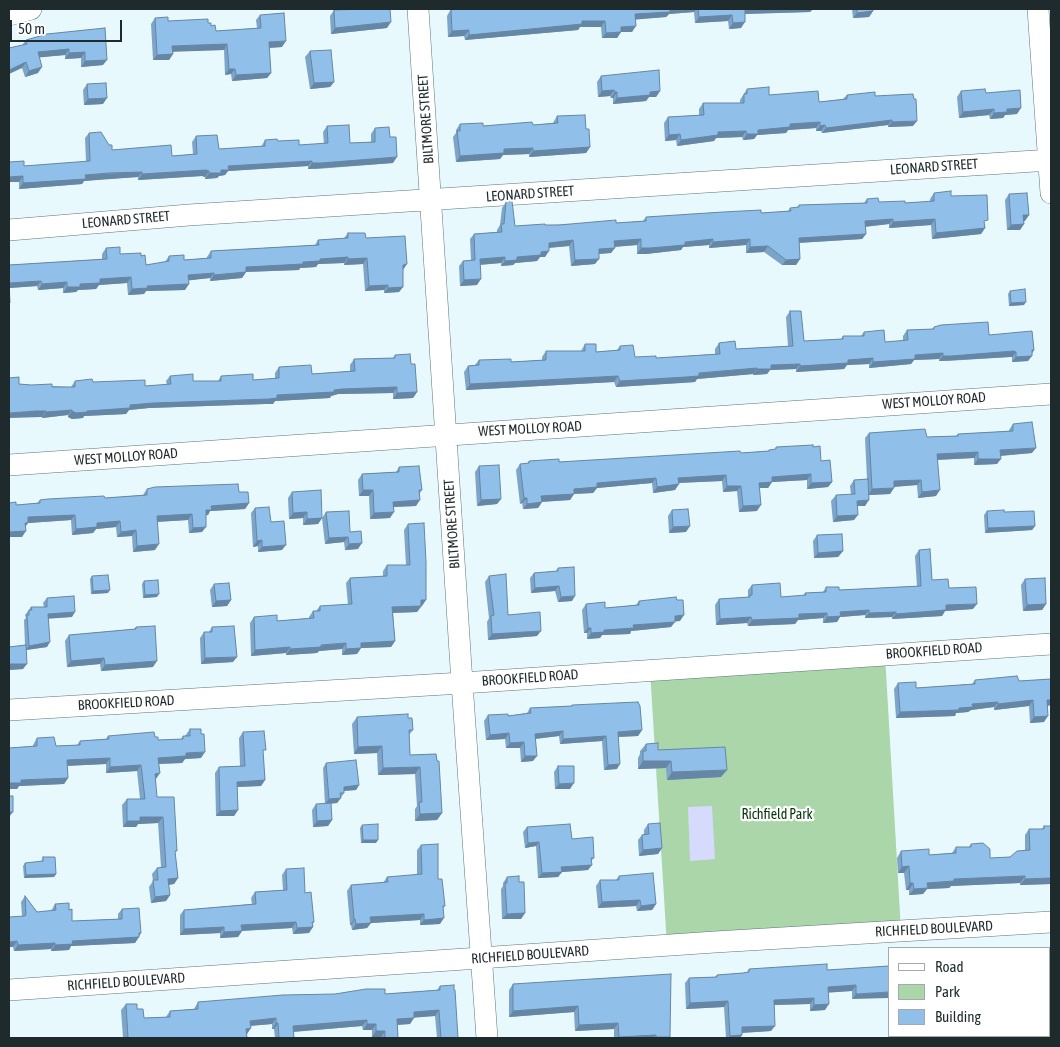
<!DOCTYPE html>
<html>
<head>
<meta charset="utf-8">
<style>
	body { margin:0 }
	#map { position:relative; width:1060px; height:1047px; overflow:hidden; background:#e8f9fd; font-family:"Asap Condensed",sans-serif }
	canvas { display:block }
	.frame { position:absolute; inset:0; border:10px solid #1f2a2c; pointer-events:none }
	.legend { position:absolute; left:888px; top:947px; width:162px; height:90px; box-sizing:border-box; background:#fff; border:1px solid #a5aaab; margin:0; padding:6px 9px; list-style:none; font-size:15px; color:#1f2a2c }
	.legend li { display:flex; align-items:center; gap:10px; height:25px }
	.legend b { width:25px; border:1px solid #a5aaab }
	.scale { position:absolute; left:10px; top:20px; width:112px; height:22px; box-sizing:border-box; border:2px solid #1f2a2c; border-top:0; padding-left:6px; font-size:15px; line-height:18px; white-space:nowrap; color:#1f2a2c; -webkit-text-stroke:4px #fff; paint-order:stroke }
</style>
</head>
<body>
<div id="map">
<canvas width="1060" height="1047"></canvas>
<div class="frame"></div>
<ul class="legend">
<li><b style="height:6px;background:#fff"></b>Road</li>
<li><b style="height:14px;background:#aad6aa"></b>Park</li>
<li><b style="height:14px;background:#90c0ea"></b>Building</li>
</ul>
<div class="scale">50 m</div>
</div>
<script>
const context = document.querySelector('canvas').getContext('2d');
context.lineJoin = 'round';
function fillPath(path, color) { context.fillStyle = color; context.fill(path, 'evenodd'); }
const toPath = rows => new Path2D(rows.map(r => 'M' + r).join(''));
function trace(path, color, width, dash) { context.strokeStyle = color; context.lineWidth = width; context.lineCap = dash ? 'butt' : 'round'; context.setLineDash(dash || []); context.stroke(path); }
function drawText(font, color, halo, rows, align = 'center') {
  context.font = font + ' "Asap Condensed",sans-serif'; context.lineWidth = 4.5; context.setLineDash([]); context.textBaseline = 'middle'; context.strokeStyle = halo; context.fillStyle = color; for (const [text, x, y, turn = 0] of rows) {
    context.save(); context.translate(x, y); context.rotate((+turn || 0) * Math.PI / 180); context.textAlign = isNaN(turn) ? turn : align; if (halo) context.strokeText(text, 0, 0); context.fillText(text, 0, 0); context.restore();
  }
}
fillPath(toPath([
	[885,655,901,931,667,946,650,670]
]), '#aad6aa');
fillPath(toPath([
	[712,806,715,859,690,861,688,807]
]), '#d6dafc');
const minor = toPath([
	[418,9,462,683,487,1038],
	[1038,9,1051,193],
	[9,15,31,9],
	[9,230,189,215,1051,160],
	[9,465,1051,394],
	[9,710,462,683,1051,644],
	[9,990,715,942,1051,922]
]);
trace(minor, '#5c757b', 22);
trace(minor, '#fff', 21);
fillPath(toPath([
	[451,9,813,9,810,12,745,14,741,28,729,29,728,21,695,23,694,12,669,14,666,17,635,19,632,32,621,32,617,38,602,38,601,27,580,27,578,30,465,40,464,36,448,37,447,16],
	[852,9,873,9,873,11,869,17,853,18],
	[334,10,387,28,331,34,330,16],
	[260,15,282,47,269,48,271,73,267,78,232,81,231,74,225,75,224,50,173,51,173,54,169,60,153,60,151,24,155,18,168,21,208,23,216,31,257,28,256,20],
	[105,28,103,65,81,67,81,58,65,59,65,55,39,57,38,73,25,77,22,68,23,44,26,40],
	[310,51,334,82,330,87,310,89,305,57],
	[601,76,660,91,656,97,649,97,646,101,613,104,613,98,611,98,610,96,598,97,597,82],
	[87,84,103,104,84,105,83,90],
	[747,89,769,95,819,102,843,99,847,95,875,96,913,126,888,127,888,125,822,133,821,131,816,131,816,128,788,130,786,133,757,135,754,139,743,140,742,137,716,138,714,141,677,146,676,140,665,141,664,123,668,117,699,115,699,109,703,103,740,103,740,100],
	[961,91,986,93,1017,114,1005,115,1003,118,990,119,989,115,959,118,957,97],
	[557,116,586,129,590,147,586,153,529,157,529,154,503,155,500,159,456,162,453,137,456,133,456,130,460,124,483,126,533,125,553,123],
	[327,126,350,143,371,142,371,134,375,128,390,137,393,163,317,169,308,169,308,166,228,171,225,175,219,176,217,178,205,179,205,177,202,176,138,180,138,177,105,179,84,181,82,184,19,189,19,182,9,182,9,162,24,166,86,162,85,138,89,133,112,150,172,156,193,154,192,142,196,136,219,149,261,147,265,140,278,141,299,145,324,144,323,132],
	[934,193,951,196,985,226,985,228,981,234,932,239,931,225,889,228,889,224,865,227,866,234,862,239,799,243,800,259,796,265,782,265,764,252,746,253,746,245,709,248,709,245,683,247,681,250,646,254,637,254,637,245,615,247,611,253,599,254,595,264,571,266,569,246,549,248,545,257,540,257,537,261,515,263,513,265,501,266,501,263,480,265,477,285,460,286,459,266,463,261,471,260,470,239,474,234,497,232,497,230,500,225,502,208,506,202,515,226,616,223,643,221,646,217,761,213,788,211,790,208,797,208,799,205,864,203,867,199,879,202,905,203,930,202,930,199],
	[1009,194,1025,221,1024,221,1024,224,1020,230,1007,230,1005,200],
	[348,233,366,238,403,270,403,287,399,292,384,293,384,290,365,291,363,264,344,265,344,263,318,264,316,267,300,268,299,270,246,272,242,278,210,281,210,278,188,280,185,290,146,291,144,294,128,295,127,283,99,285,96,289,78,290,76,292,63,293,63,288,38,290,37,286,10,288,9,265,102,259,102,254,106,248,120,254,141,256,146,265,165,262,169,256,184,260,207,258,207,257,211,251,315,245,318,240,344,238],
	[1010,291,1024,305,1009,306,1008,294],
	[790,311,804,341,841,339,843,336,861,336,864,332,885,342,903,341,903,336,907,330,932,329,934,327,989,335,1034,350,1028,361,1012,362,1012,357,1010,357,947,361,939,361,939,359,914,360,911,364,869,368,869,364,847,365,844,369,796,372,796,369,770,370,767,374,753,375,753,374,697,379,695,382,682,383,616,387,614,382,466,390,464,372,468,366,475,365,479,360,511,362,542,360,542,357,546,351,581,351,585,344,596,352,617,350,620,346,635,357,656,358,715,354,715,349,719,343,736,349,788,346,786,317],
	[395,355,411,364,417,392,413,398,393,399,393,393,338,394,331,396,330,398,275,401,273,404,265,404,149,408,129,410,126,414,84,416,83,418,72,419,68,417,68,415,42,418,42,417,32,417,19,384,31,385,71,387,75,381,145,386,167,385,166,381,170,376,193,381,218,381,221,376,253,380,275,379,275,373,279,367,312,374,350,371,350,365,354,359,393,358],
	[1013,424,1032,453,1001,456,997,464,974,465,974,458,937,460,936,496,918,498,917,485,894,487,890,494,868,495,865,506,858,506,854,520,833,522,831,501,836,495,851,495,850,486,854,480,867,479,865,438,869,433,927,437,956,436,958,434,1009,431,1009,430],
	[776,447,813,447,821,461,832,482,828,487,807,489,807,480,772,482,768,488,759,488,757,511,739,512,737,491,723,492,722,481,679,483,675,490,653,493,652,483,597,488,593,493,574,494,570,500,542,502,538,508,523,509,522,503,520,504,516,470,520,464,527,464,529,461,559,462,741,453,768,451,769,450,775,450],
	[479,466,501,499,497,504,477,506,475,472],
	[399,467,422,490,420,493,416,506,394,507,390,518,370,519,369,496,359,496,358,480,362,474,396,472],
	[147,489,239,492,249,503,245,509,210,511,208,515,206,515,202,532,189,533,188,520,157,522,155,550,133,552,132,536,117,537,116,527,96,529,93,533,72,535,71,520,28,523,26,526,22,537,9,537,9,503,16,505,37,503,40,500,105,498,143,495],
	[292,492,322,518,326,512,350,532,358,549,345,550,344,542,325,544,322,518,318,524,303,525,303,518,289,519,288,498],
	[255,508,271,522,282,550,258,552,258,546,253,547,251,513],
	[672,510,686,532,669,533,668,516],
	[987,511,1004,512,1035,526,1032,530,985,533,984,515],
	[408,524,422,606,417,612,393,613,395,641,391,647,361,648,357,654,342,655,342,649,319,651,317,653,286,655,286,653,251,656,250,623,254,617,277,621,309,618,309,617,313,611,316,611,320,606,348,605,346,583,350,578,383,576,383,571,387,565,406,565,404,530],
	[817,535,843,551,838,557,814,558,813,541],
	[919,550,932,580,949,588,973,609,945,611,942,616,892,619,892,617,865,618,865,615,840,617,837,622,823,623,823,618,798,620,795,624,748,626,747,623,716,625,715,605,719,599,748,597,748,590,752,585,781,597,803,596,805,593,823,592,826,587,839,590,917,586,915,556],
	[558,568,572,601,558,602,555,591,531,593,530,578,534,573,556,571],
	[92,576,108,593,91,594,90,579],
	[489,576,508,615,537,636,488,640,487,622,489,618,485,582],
	[1025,579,1046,604,1042,610,1023,611,1021,585],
	[144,581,157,597,143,598,142,584],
	[214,584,231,600,227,606,212,607,210,590],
	[47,598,72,617,48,618,47,647,26,650,23,669,9,670,9,647,25,645,24,620,26,618,25,615,31,607,44,607,43,603],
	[639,601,680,621,675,621,671,627,631,631,630,634,602,635,600,638,587,639,587,633,584,633,582,610,586,604,605,608,636,605],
	[136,627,153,667,101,671,100,664,67,667,65,641,69,635,134,629],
	[212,627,233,662,201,664,200,638,204,632,209,632],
	[1051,679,1051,705,1048,706,1044,722,1030,723,1029,706,994,710,994,707,971,710,968,712,956,713,955,716,896,718,894,689,898,683,916,688,972,684,975,680,1019,681],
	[572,705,642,730,638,736,618,737,617,769,604,770,602,741,560,744,559,736,536,739,533,761,521,762,520,748,506,748,505,739,486,740,484,721,488,715,508,716,527,713,530,708,571,706],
	[357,717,408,718,413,730,409,735,410,755,436,754,442,813,437,820,415,821,415,809,417,806,415,774,378,775,377,753,354,754,352,724],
	[190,729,201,758,185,759,182,763,159,764,155,779,157,797,175,853,178,878,174,884,169,885,170,895,166,901,151,903,149,887,153,881,152,874,157,868,161,867,158,823,138,824,136,827,123,827,122,805,127,799,140,799,137,771,106,773,106,764,67,766,68,778,64,784,19,786,17,789,9,789,9,748,33,746,33,745,37,738,56,746,77,745,80,741,106,739,108,736,155,737,158,740,181,739,183,736,185,736],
	[243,732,263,753,265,780,261,786,237,787,238,810,234,816,216,816,215,773,219,767,240,766,239,738],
	[646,744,658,750,721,777,667,780,666,768,638,769,638,758,640,754,640,751],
	[326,763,359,785,356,790,344,791,344,793,337,803,326,804,332,820,328,826,313,827,312,810,316,804,325,804,323,768],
	[558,766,570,789,555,789,554,772],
	[648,824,662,848,658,854,639,856,638,840,642,835,644,834,644,830],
	[362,825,376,843,361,843,360,828],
	[1044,826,1051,884,1020,885,1020,883,951,886,949,888,927,889,923,894,909,895,909,890,906,890,904,873,898,873,897,858,901,851,929,855,952,853,956,847,969,847,971,844,990,858,1010,857,1025,850,1025,835,1029,829,1042,829],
	[527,827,572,839,594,858,591,861,588,870,562,872,558,877,538,878,536,846,525,848,523,832],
	[421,845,438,879,445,906,443,908,440,924,420,925,420,920,371,923,367,928,352,930,351,925,350,925,347,891,351,885,383,883,387,877,417,875,417,850],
	[43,857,56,874,54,877,24,878,23,866,25,863,41,862],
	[286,869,305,893,312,924,309,933,293,934,292,928,242,931,238,937,220,938,220,933,180,935,180,915,184,910,252,904,251,898,255,892,283,890,282,875],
	[619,876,656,904,652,910,637,911,636,906,598,908,596,886,600,880,616,880],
	[507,877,519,882,525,913,521,919,502,919,501,889,503,886,503,883],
	[25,896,37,912,51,911,55,904,69,910,72,921,118,919,118,914,122,909,141,933,135,943,71,946,69,950,51,951,51,949,14,951,13,947,22,916,21,902],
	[889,966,852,999,852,991,828,992,825,1010,810,1011,810,1004,774,1005,771,1031,742,1033,742,1035,740,1038,726,1038,724,1007,686,1009,685,983,689,978,715,977,717,975,743,973,747,972,749,969,827,970],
	[513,984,670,1037,669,1038,614,1038,614,1029,575,1031,574,1012,509,1017,509,990],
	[440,986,458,1038,437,1038,435,1016,414,1017,410,1024,397,1025,398,1038,381,1038,381,1037,372,1037,372,1030,363,1030,362,1026,294,1032,294,1038,275,1038,274,1029,272,1029,272,1024,251,1026,247,1034,247,1038,123,1038,121,1010,126,1004,137,1009,144,1018,166,1017,170,1011,194,1009,198,1002,385,994,437,990]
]), '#7ca5c9');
fillPath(toPath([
	[670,9,696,9,694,12,669,14,666,17,631,20,635,14],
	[744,9,813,9,810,12,741,14],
	[873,11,869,17,853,18,857,13],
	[732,15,728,21,695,23,699,17],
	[582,21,605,21,601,27,580,27,578,30,465,40,469,35],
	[391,22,387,28,331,34,335,28],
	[745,22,741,28,729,29,733,23],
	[636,26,632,32,621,32,617,38,602,38,606,33,621,27],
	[469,30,464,36,448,37,452,31],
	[286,41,282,47,265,48,269,42],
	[227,44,224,50,168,52,172,46],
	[69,49,65,55,34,58,38,52],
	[85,52,81,58,65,59,69,53],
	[173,54,169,60,153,60,157,55],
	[107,60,103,65,81,67,85,61],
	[26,62,22,68,9,74,9,70],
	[42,67,38,73,25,77,29,71],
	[229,69,235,69,231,74,225,75],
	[271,73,267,78,232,81,236,75],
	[334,82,330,87,310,89,314,83],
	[614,90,610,96,598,97,602,91],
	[660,91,656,97,649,97,646,101,613,104,617,98,650,92],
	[615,92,617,92,613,98,611,98],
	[107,98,103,104,84,105,88,99],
	[1021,108,1017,114,1005,115,1003,118,990,119,994,113,1007,109],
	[994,109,989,115,959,118,963,112],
	[892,120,888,125,822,133,826,128],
	[917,121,913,126,888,127,892,122],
	[820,122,816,128,788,130,786,133,757,135,754,139,743,140,747,134,758,130,790,124],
	[825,125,821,131,816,131,820,126],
	[746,131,742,137,716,138,714,141,677,146,681,140,718,132],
	[680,134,676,140,665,141,669,135],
	[590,147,586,153,529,157,533,151],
	[533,148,529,154,503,155,500,159,456,162,460,156,504,149],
	[397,157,393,163,308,169,312,163],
	[312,161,308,166,228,171,225,175,219,176,217,178,205,179,209,173,221,170,228,166],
	[206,170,209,171,205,177,202,176,138,180,142,174],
	[142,172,138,177,84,181,82,184,19,189,23,183,85,175],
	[23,176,19,182,9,182,9,177],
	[1023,215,1029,215,1025,221,1019,221],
	[893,219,889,224,861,227,865,221],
	[935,219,931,225,889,228,893,222],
	[1024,224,1020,230,1007,230,1011,225],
	[985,228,981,234,932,239,936,233],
	[866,234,862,239,795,243,799,238],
	[641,239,637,245,610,247,614,241],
	[713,239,709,245,683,247,681,250,646,254,637,254,641,248,685,242],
	[750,239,746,245,709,248,713,242],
	[573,240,569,246,545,248,549,243],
	[768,246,764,252,746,253,750,247],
	[615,248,611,253,595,254,599,249],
	[549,251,545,257,540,257,537,261,515,263,513,265,501,266,505,261,517,257,541,252],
	[348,257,344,263,318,264,316,267,300,268,299,270,242,272,246,267,303,262,320,259],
	[505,257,501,263,476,265,480,259],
	[367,258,363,264,344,265,348,259],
	[599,259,595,264,571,266,575,260],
	[800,259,796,265,782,265,786,260],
	[407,264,403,270,403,265],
	[246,272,242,278,210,281,214,275],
	[214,273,210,278,184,281,188,275],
	[131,277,127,283,99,285,96,289,78,290,76,292,63,293,67,287,100,279],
	[481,279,477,285,460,286,464,280],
	[41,281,37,286,9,288,9,283],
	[67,282,63,288,38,290,42,284],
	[189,284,185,290,146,291,144,294,128,295,132,289,147,286],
	[388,285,384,290,365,291,369,286],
	[403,287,399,292,384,293,388,288],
	[1026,302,1024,305,1009,306,1011,303],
	[1032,350,1034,350,1030,356,1032,356,1028,361,1012,362,1016,357],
	[1014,351,1016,352,1012,357,1010,357,939,361,943,356],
	[943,353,939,359,914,360,911,364,869,368,873,362,915,355],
	[873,358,869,364,847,365,844,369,796,372,800,366,848,360],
	[800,364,796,369,770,370,767,374,753,375,757,369,771,365],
	[757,368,753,374,697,379,695,382,616,387,620,381],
	[618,376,614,382,466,390,470,384],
	[397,387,393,393,338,394,331,396,330,398,275,401,273,404,265,404,149,408,129,410,126,414,84,416,83,418,72,419,68,417,72,411,87,411,130,405,153,403,277,395,334,390,342,389],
	[417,392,413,398,393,399,397,393],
	[72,410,68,415,42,418,46,412],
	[36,411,46,411,42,417,9,418,9,413],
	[1036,448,1032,453,996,456,1000,450],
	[978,452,974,458,933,460,937,454],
	[978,459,1001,459,997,464,974,465],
	[811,474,807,480,772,482,768,488,755,488,759,483,772,477],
	[726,475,722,481,674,483,678,478],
	[656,478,652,483,597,488,593,493,570,494,574,489,597,483],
	[921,480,917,485,890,487,894,481],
	[832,482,828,487,807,489,811,483],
	[679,484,675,490,653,493,657,487],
	[727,486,741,486,737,491,723,492],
	[894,488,890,494,868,495,872,489],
	[363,490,373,490,369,496,359,496],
	[940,490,936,496,918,498,922,492],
	[574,494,570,500,537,502,541,496],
	[524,498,527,498,522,503,520,504],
	[501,499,497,504,477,506,481,500],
	[420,500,416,506,389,507,393,502],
	[869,500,865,506,853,506,857,501],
	[542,502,538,508,523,509,527,504],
	[249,503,245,509,210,511,208,515,202,516,206,510,211,506],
	[761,505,757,511,739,512,743,506],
	[307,512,303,518,289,519,293,513],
	[394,512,390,518,370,519,374,513],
	[192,514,188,520,153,522,157,516],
	[75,515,71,520,28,523,24,528,28,517],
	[858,515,854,520,833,522,837,516],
	[322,518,318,524,303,525,307,519],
	[120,521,116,527,96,529,93,533,72,535,76,529,97,523],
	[690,526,686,532,669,533,673,527],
	[1035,526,1032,530,985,533,988,528],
	[206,527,202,532,189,533,193,528],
	[136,530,132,536,117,537,121,532],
	[26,531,22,537,9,537,9,532],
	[348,537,344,542,325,544,329,538],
	[262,540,258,546,253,547,257,541],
	[362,543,358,549,345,550,349,544],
	[159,544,155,550,133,552,137,546],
	[286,545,282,550,258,552,262,547],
	[843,551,838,557,814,558,818,553],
	[559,586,555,591,531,593,535,588],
	[110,590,108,593,91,594,93,591],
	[159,594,157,597,143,598,145,595],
	[575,596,572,601,558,602,561,597],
	[231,600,227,606,212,607,216,601],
	[421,600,426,600,422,606,417,606],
	[977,604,973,609,945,611,942,616,892,619,896,614,946,605],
	[1046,604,1042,610,1023,611,1027,605],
	[421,606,417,612,389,613,392,607],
	[869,610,865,615,840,617,837,622,823,623,827,617,840,612],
	[75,612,72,617,45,619,48,614],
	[896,612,892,617,865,618,869,613],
	[827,613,823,618,798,620,795,624,748,626,752,620,799,614],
	[684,615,680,621,671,622,675,616],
	[751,617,747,623,716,625,720,619],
	[675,622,671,627,631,631,630,634,602,635,600,638,587,639,591,633,604,630,633,625],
	[588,628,591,628,587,633,584,633],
	[541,631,537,636,488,640,492,634],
	[395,641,391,647,361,648,357,654,342,655,346,649,361,643],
	[50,642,47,647,26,650,29,646],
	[346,643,342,649,319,651,317,653,286,655,290,649],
	[290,647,286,653,251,656,255,650],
	[237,657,233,662,201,664,205,658],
	[104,658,100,664,67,667,71,661],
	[157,661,153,667,101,671,105,665],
	[9,664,27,664,23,669,9,670],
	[1033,700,1029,706,994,710,998,704],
	[1047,700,1051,700,1051,705,1043,706],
	[998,702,994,707,971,710,968,712,956,713,955,716,896,718,900,712,959,708,972,704],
	[1048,716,1044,722,1030,723,1034,717],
	[642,730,638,736,614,737,618,732],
	[563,731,559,736,532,739,535,734],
	[509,733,505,739,486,740,490,735],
	[606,736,602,741,560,744,563,739],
	[524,742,520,748,506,748,510,743],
	[382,746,377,753,354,754,358,747],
	[205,752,201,758,185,759,182,763,153,764,158,758,186,753],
	[525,756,537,756,533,761,521,762],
	[110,758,106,764,62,766,67,760],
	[643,761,671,761,666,768,638,769],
	[620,764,617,769,604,770,608,765],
	[141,765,137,771,106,773,110,767],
	[420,767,415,774,378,775,383,768],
	[727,770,721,777,667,780,672,772],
	[160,773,156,779,155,774],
	[68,778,64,784,19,786,17,789,9,789,9,783,21,780],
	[265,780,261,786,233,787,237,782],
	[574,783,570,789,555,789,559,784],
	[359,785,356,790,340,791,344,787],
	[341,798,337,803,325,804,329,799],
	[238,810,234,816,216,816,220,811],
	[9,812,13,812,9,817],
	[442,813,437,820,415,821,420,814],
	[140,817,163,817,158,823,138,824,136,827,123,827,127,821],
	[332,820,328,826,313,827,317,821],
	[363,840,378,840,376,843,361,843],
	[539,842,536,846,525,848,528,843],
	[662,848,658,854,639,856,643,850],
	[592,865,588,870,562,872,558,877,538,878,542,873,561,867],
	[909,866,904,873,898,873,902,867],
	[56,874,54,877,24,878,26,875],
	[1025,876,1020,883,951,886,949,888,927,889,923,894,909,895,914,889,927,883,954,879],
	[178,878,174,884,164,885,168,879],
	[1051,878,1051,884,1020,885,1025,879],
	[910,883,913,883,909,890,906,890],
	[170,895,166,901,151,903,155,897],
	[640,900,636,906,598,908,602,902],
	[656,904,652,910,637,911,641,906],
	[525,913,521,919,502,919,507,914],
	[424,914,420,920,371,923,367,928,352,930,356,924,370,917],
	[444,918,440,924,420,925,424,920],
	[354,919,355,919,351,925,350,925],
	[296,922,292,928,237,931,241,925],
	[314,922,310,927,313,927,309,933,293,934,297,928],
	[224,927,220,933,180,935,184,929],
	[242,931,238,937,220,938,224,932],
	[141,933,138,937,139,937,135,943,71,946,69,950,51,951,55,945,72,941],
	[17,941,13,947,9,947,9,942],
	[55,943,51,949,14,951,18,945],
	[1049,984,1051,984,1051,989,1049,989],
	[856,985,852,991,824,993,828,987],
	[889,992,889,998,852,999,856,994],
	[814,998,810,1004,770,1005,774,1000],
	[728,1001,724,1007,686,1009,690,1003],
	[829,1004,825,1010,810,1011,814,1005],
	[578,1006,574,1012,509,1017,513,1011],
	[439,1010,435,1016,410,1018,414,1012],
	[276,1018,272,1024,246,1026,250,1021],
	[414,1018,410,1024,393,1025,397,1019],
	[367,1020,362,1026,289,1032,293,1026],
	[276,1023,278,1023,274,1029,272,1029],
	[618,1023,614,1029,575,1031,579,1025],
	[367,1024,376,1024,372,1030,363,1030],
	[775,1026,771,1031,738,1033,742,1027],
	[251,1028,247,1034,246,1029],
	[376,1031,385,1031,381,1037,372,1037],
	[656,1035,653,1038,618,1038,619,1037],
	[742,1035,740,1038,728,1038,730,1036]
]), '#6586a4');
const building = toPath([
	[366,9,390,9,391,22,335,28,334,10,366,9],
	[452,9,670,9,670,12,635,14,636,26,621,27,621,32,606,33,605,21,582,21,582,24,469,35,469,30,452,31,451,10,452,10,452,9],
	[698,9,745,9,745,22,733,23,732,15,699,17,698,9],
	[857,9,873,9,873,11,857,13,857,9],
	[284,13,286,41,269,42,271,73,236,75,235,69,229,69,227,44,172,46,173,54,157,55,155,18,168,17,168,21,208,19,208,23,211,23,211,26,215,25,216,31,261,28,260,15,284,13],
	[105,28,107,60,85,61,85,52,69,53,69,49,38,52,42,67,29,71,26,62,9,70,9,48,27,44,26,40,47,34,105,28],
	[331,50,334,82,314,83,310,51,331,50],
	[659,70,660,91,650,92,650,95,617,98,617,92,615,92,614,90,602,91,601,76,659,70],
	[106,83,107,98,88,99,87,84,106,83],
	[769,87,769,95,818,91,819,102,847,99,847,95,875,92,875,96,913,94,914,99,916,99,917,121,892,122,892,120,826,128,825,125,820,126,820,122,790,124,790,127,758,130,758,134,747,134,746,131,718,132,718,135,681,140,680,134,669,135,668,117,704,115,703,103,744,103,744,94,747,94,747,89,769,87],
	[985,89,986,93,1020,90,1021,108,1007,109,1007,112,994,113,994,109,963,112,961,91,985,89],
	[585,115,586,129,589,129,590,147,533,151,533,148,504,149,504,153,460,156,457,131,460,131,460,124,483,123,483,126,532,122,533,125,558,123,557,116,585,115],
	[349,125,350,143,375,142,375,128,389,127,390,137,396,137,397,157,321,163,312,163,312,161,228,166,229,170,221,170,221,173,209,173,209,171,206,170,142,174,142,172,109,173,85,175,86,179,23,183,23,176,9,177,9,162,24,161,24,166,90,161,89,133,101,132,109,145,112,145,112,150,171,145,172,156,197,154,196,136,217,135,219,149,265,146,265,140,277,139,278,141,299,140,299,145,328,143,327,126,349,125],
	[951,191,951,196,987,195,988,220,984,221,985,228,936,233,935,219,893,222,893,219,865,221,866,234,799,238,800,259,786,260,768,246,750,247,750,239,713,242,713,239,685,242,685,245,650,248,641,248,641,239,614,241,615,248,599,249,599,259,575,260,573,240,549,243,549,251,541,252,541,255,517,257,517,260,505,261,505,257,480,259,481,279,464,280,463,261,475,260,474,234,502,232,501,224,504,224,506,202,512,201,515,226,545,224,545,225,559,225,616,220,616,223,646,221,646,217,723,212,761,210,761,213,791,211,790,208,799,207,799,205,867,203,867,199,878,198,879,202,905,201,905,203,934,201,934,193,951,191],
	[1027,193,1029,215,1023,215,1024,224,1011,225,1009,194,1027,193],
	[348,233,365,233,366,238,405,236,407,264,403,265,403,287,388,288,388,285,369,286,367,258,348,259,348,257,320,259,320,261,303,262,303,264,246,267,246,272,214,275,214,273,188,275,189,284,147,286,148,288,132,289,131,277,100,279,100,283,80,284,80,287,67,287,67,282,42,284,41,281,9,283,10,303,9,304,9,265,107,259,106,248,120,247,120,254,141,253,141,256,145,255,146,265,169,261,169,256,184,255,184,260,211,258,211,251,319,245,318,240,348,238,348,233],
	[1025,289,1026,302,1011,303,1010,291,1025,289],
	[790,311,801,311,804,341,843,339,843,336,864,336,864,332,884,330,885,342,908,340,907,330,934,329,934,327,941,325,988,322,989,335,1032,331,1034,350,1032,350,1032,356,1016,357,1016,352,1014,351,951,356,943,356,943,353,915,355,915,359,873,362,873,358,848,360,848,363,800,366,800,364,771,365,771,369,757,369,757,368,699,373,699,376,686,377,620,381,618,376,470,384,468,366,479,365,479,360,511,359,511,362,546,360,546,351,585,351,585,344,596,344,596,352,620,350,620,346,633,345,635,357,656,356,656,358,720,354,719,343,735,341,736,349,793,346,790,311],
	[410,354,411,364,415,364,417,392,397,393,397,387,342,389,334,390,334,392,277,395,277,398,269,399,153,403,130,405,130,408,87,411,87,412,76,413,72,411,72,410,46,412,46,411,36,411,9,413,9,378,19,377,19,384,31,385,52,384,52,387,75,387,75,381,92,379,93,382,145,380,145,386,171,384,170,376,193,374,193,381,221,381,221,376,253,374,253,380,279,378,279,367,311,365,312,374,355,371,354,359,395,358,395,355,410,354],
	[1032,422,1036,448,1000,450,1001,459,978,459,978,452,937,454,940,490,922,492,921,480,894,481,894,488,872,489,869,433,925,429,927,437,958,436,958,434,1013,431,1013,424,1032,422],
	[813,445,813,447,820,446,821,461,830,460,832,482,811,483,811,474,772,477,772,482,759,483,761,505,743,506,741,486,727,486,726,475,678,478,679,484,657,487,656,478,597,483,597,487,574,489,574,494,541,496,542,502,527,504,527,498,524,498,520,464,529,463,529,461,559,459,559,462,740,451,741,453,769,451,769,450,776,449,776,447,813,445],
	[499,465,501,499,481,500,479,466,499,465],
	[419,466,422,490,419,490,420,500,393,502,394,512,374,513,373,490,363,490,362,474,399,472,399,467,419,466],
	[868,479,869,500,857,501,858,515,837,516,836,495,855,494,854,480,868,479],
	[238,484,239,492,248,492,249,503,211,506,212,510,206,510,206,527,193,528,192,514,157,516,159,544,137,546,136,530,121,532,120,521,97,523,97,527,76,529,75,515,28,517,28,523,25,523,26,531,9,532,9,503,16,502,16,505,40,503,40,500,48,499,104,496,105,498,147,495,147,489,155,487,238,484],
	[321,490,322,518,307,519,307,512,293,513,292,492,321,490],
	[269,507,271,522,284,521,286,545,262,547,262,540,257,541,255,508,269,507],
	[688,509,690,526,673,527,672,510,688,509],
	[1004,510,1004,512,1034,511,1035,526,988,528,987,511,1004,510],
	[349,511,350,532,361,531,362,543,349,544,348,537,329,538,326,512,349,511],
	[424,523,426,562,426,600,421,600,421,606,392,607,395,641,361,643,361,648,346,649,346,643,321,645,321,647,290,649,290,647,255,650,254,617,277,615,277,621,314,618,313,611,320,611,320,606,352,604,350,578,387,576,387,565,410,565,408,524,424,523],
	[842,534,843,551,818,553,817,535,842,534],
	[930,549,932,580,948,579,949,588,976,587,977,604,946,605,946,610,896,614,896,612,869,613,869,610,840,612,841,616,827,617,827,613,799,614,799,618,752,620,751,617,720,619,719,599,750,597,750,595,752,595,752,585,780,583,781,597,806,595,805,593,826,592,826,587,839,587,839,590,921,586,919,550,930,549],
	[574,567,575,596,561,597,559,586,535,588,534,573,558,571,558,568,574,567],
	[506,574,508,615,540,612,541,631,492,634,491,616,494,615,489,576,506,574],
	[108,575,110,590,93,591,92,576,108,575],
	[1045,578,1046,604,1027,605,1025,579,1045,578],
	[158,580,159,594,145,595,144,581,158,580],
	[229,583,231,600,216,601,214,584,229,583],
	[74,596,75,612,48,614,50,642,29,646,27,615,29,615,29,610,32,610,31,607,47,607,47,598,74,596],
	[676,597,677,600,683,600,684,615,675,616,675,622,633,625,634,628,604,630,604,632,591,633,591,628,588,628,586,604,605,602,605,608,639,605,639,601,676,597],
	[155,626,157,661,105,665,104,658,71,661,69,635,136,629,136,627,155,626],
	[234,626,237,657,205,658,204,632,212,632,212,627,234,626],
	[26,645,27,664,9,664,9,647,26,645],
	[1017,676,1019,681,1051,679,1051,700,1047,700,1048,716,1034,717,1033,700,998,704,998,702,972,704,973,707,959,708,959,710,900,712,898,683,916,682,916,688,975,684,975,680,1017,676],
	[638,702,640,706,642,730,618,732,620,764,608,765,606,736,563,739,563,731,535,734,537,756,525,756,524,742,510,743,509,733,490,735,488,715,508,714,508,716,531,713,530,708,572,706,572,705,638,702],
	[408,714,408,718,412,718,413,730,409,730,410,755,436,754,437,761,439,761,442,813,420,814,419,802,422,802,420,767,383,768,382,746,358,747,357,717,408,714],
	[190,729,201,729,201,734,204,734,205,752,186,753,186,756,158,758,160,773,155,774,157,797,174,797,177,851,175,851,178,878,168,879,170,895,155,897,153,880,158,880,157,868,166,867,163,817,140,817,140,821,127,821,127,799,145,799,141,765,110,767,110,758,67,760,68,778,21,780,21,783,9,783,9,748,37,746,37,738,54,737,56,746,80,745,80,741,109,739,108,736,154,732,155,737,158,737,158,740,183,739,183,736,190,736,190,729],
	[264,731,266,750,263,750,265,780,237,782,238,810,220,811,219,767,245,766,243,732,264,731],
	[658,743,658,750,725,747,727,770,672,772,671,761,643,761,643,751,646,751,646,744,658,743],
	[356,760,359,785,344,787,344,793,340,793,341,798,329,799,326,763,356,760],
	[558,766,574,766,574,783,559,784,558,766],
	[9,796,13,796,13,812,9,812,9,796],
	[331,803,332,820,317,821,316,804,331,803],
	[660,823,662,848,643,850,642,835,649,834,648,824,660,823],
	[378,824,378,840,363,840,362,825,378,824],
	[570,824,572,839,593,837,594,858,591,858,592,865,561,867,562,872,542,873,539,842,528,843,527,827,570,824],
	[1044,826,1051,826,1051,878,1025,879,1025,876,954,879,954,881,927,883,928,888,914,889,913,883,910,883,909,866,902,867,901,851,929,849,929,855,956,853,956,847,971,847,971,844,983,843,990,849,990,858,1010,857,1017,851,1030,850,1029,829,1044,829,1044,826],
	[438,844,438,879,442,879,445,906,443,906,444,918,424,920,424,914,370,917,371,923,356,924,355,919,354,919,351,885,388,882,387,877,422,874,421,845,438,844],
	[43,857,55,857,56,874,26,875,25,863,43,861,43,857],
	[304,868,305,893,311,892,314,922,312,922,313,927,297,928,296,922,241,925,242,931,224,932,224,927,184,929,184,910,256,904,255,892,287,890,286,869,304,868],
	[653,873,656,904,641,906,640,900,602,902,600,880,619,880,619,876,653,873],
	[519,876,519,882,524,882,525,913,507,914,505,883,507,883,507,877,519,876],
	[25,896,37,912,56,910,55,904,69,903,69,910,72,909,72,921,122,919,122,909,139,908,141,933,139,933,139,937,72,941,73,944,55,945,55,943,18,945,17,941,9,942,9,917,25,916,26,914,25,896],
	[1049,951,1051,951,1051,984,1049,984,1049,951],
	[827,964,827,970,889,966,889,992,856,994,856,985,828,987,829,1004,814,1005,814,998,774,1000,775,1026,742,1027,742,1035,730,1036,728,1001,690,1003,689,978,717,977,717,975,743,973,749,972,749,969,827,964],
	[671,974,670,1037,656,1037,656,1035,619,1037,618,1023,579,1025,578,1006,513,1011,513,984,671,974],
	[454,985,454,990,455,990,458,1038,441,1038,439,1010,414,1012,414,1018,397,1019,398,1038,385,1038,385,1031,376,1031,376,1024,367,1024,367,1020,293,1026,294,1038,279,1038,278,1023,276,1023,276,1018,250,1021,251,1028,246,1029,247,1038,128,1038,126,1004,137,1004,137,1009,143,1009,144,1018,170,1017,170,1011,198,1009,198,1002,283,995,335,994,366,989,385,989,385,994,440,990,440,986,454,985],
	[1001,1036,1001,1038,988,1038,988,1037,1001,1036]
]);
fillPath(building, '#90c0ea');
trace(building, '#6586a4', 1);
drawText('14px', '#1f2a2c', '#fff', [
	["BILTMORE STREET",426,119,-94],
	["LEONARD STREET",934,167,-4],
	["LEONARD STREET",530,194,-4],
	["LEONARD STREET",126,220,-5],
	["WEST MOLLOY ROAD",934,401,-4],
	["WEST MOLLOY ROAD",530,429,-3],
	["WEST MOLLOY ROAD",126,457,-4],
	["BILTMORE STREET",452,524,-94],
	["BROOKFIELD ROAD",934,651,-4],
	["BROOKFIELD ROAD",530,678,-4],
	["BROOKFIELD ROAD",126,703,-3],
	["RICHFIELD BOULEVARD",934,929,-3],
	["RICHFIELD BOULEVARD",530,955,-4],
	["RICHFIELD BOULEVARD",126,982,-4]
]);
drawText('14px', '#04360a', '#fff', [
	["Richfield Park",777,815]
]);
</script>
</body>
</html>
